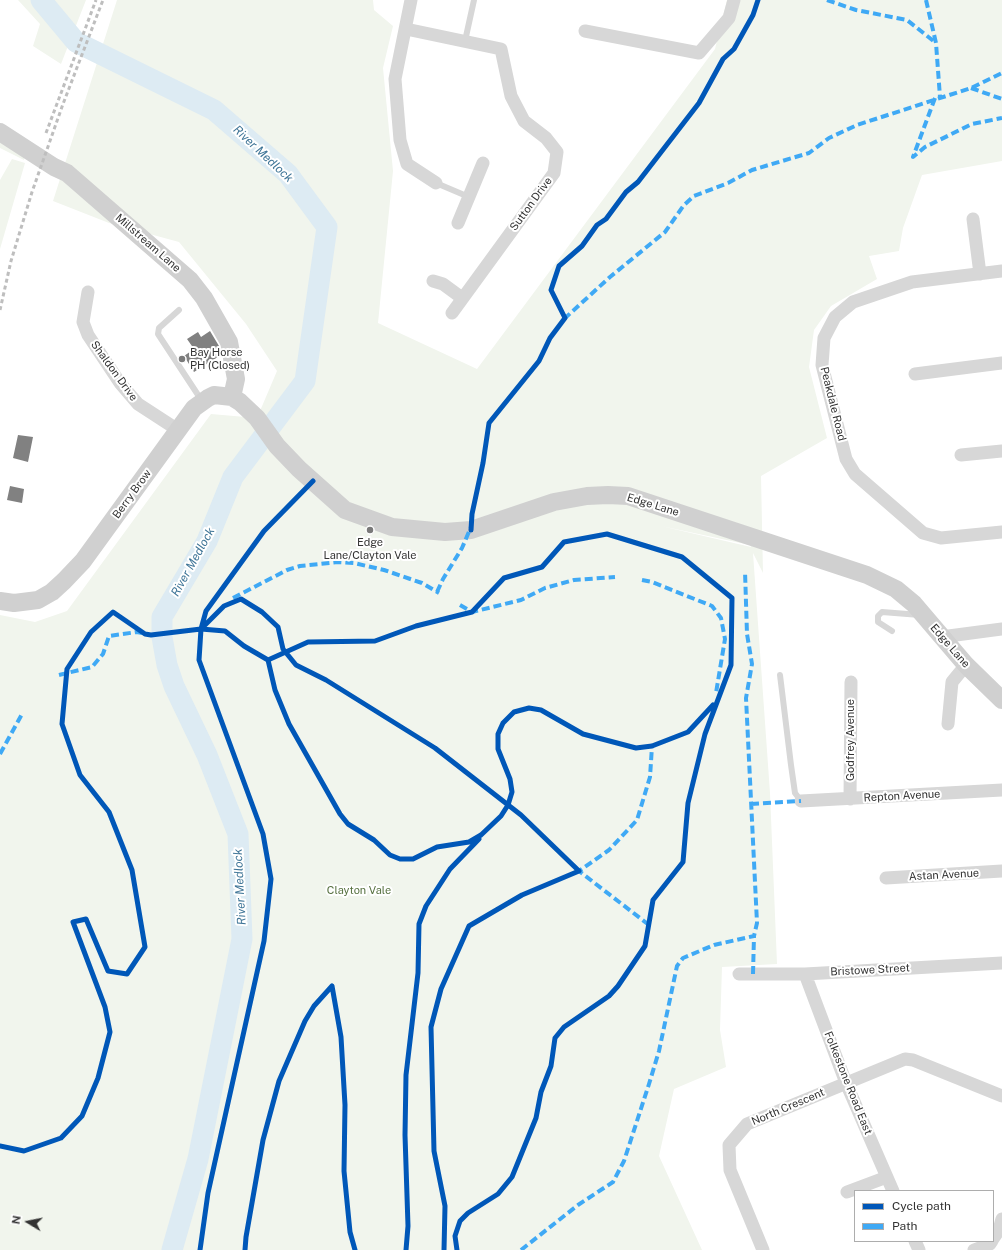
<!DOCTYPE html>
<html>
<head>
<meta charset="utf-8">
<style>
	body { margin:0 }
	#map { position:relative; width:1002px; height:1250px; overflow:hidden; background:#fff; font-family:"Public Sans",sans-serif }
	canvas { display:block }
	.legend { position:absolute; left:854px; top:1190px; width:140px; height:52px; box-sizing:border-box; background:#fff; border:1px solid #adadad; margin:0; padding:5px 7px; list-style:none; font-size:12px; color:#333 }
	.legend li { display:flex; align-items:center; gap:8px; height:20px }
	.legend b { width:20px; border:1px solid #adadad }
	.north { position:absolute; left:8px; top:1202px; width:40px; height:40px; -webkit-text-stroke:3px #fff; paint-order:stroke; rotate:280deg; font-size:11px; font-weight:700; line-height:16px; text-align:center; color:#333 }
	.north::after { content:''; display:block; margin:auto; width:14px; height:18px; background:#333; clip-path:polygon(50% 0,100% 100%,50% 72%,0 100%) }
</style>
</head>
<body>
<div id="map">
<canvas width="1002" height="1250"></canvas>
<ul class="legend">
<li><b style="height:5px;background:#0057b8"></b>Cycle path</li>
<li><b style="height:5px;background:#3fa9f5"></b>Path</li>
</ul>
<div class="north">N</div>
</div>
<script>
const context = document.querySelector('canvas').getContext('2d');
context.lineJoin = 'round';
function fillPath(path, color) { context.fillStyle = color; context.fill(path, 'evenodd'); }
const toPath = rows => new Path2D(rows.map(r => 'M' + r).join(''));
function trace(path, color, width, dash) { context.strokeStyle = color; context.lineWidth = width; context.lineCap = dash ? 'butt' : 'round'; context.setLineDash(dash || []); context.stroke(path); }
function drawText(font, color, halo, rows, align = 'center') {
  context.font = font + ' "Public Sans",sans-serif'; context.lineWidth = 4; context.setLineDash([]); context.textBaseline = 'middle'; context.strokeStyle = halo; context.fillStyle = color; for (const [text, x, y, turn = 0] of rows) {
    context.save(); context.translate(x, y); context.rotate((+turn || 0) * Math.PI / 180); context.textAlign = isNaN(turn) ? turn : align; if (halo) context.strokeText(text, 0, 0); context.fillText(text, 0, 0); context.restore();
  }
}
fillPath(toPath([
	[18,0,86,0,61,64,33,46,40,24],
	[117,0,373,0,374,10,393,26,383,68,393,171,378,323,477,369,715,49,727,0,1002,0,1002,161,922,175,903,228,899,251,869,256,877,279,831,306,814,330,809,367,827,438,761,476,763,573,753,553,770,793,777,964,722,967,720,1030,726,1067,674,1089,659,1156,702,1250,0,1250,0,615,35,622,67,611,211,414,257,418,277,371,246,324,179,242,109,223,53,201],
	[661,526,750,545,751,547],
	[0,138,25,152,24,160,0,148],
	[12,159,25,163,0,249,0,180]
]), '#f1f5ed');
trace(toPath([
	[41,0,76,42,214,110,288,174,327,227,305,381,233,477,207,541,162,617,162,637,167,665,174,686,207,755,238,834,242,939,198,1159,172,1250]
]), '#ddebf3', 21);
fillPath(toPath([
	[210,331,219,346,221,355,194,372,184,356,194,349,187,339,198,332,201,337],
	[18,435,33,437,28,462,13,458],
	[10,486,24,489,22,503,7,500]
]), '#818181');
trace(toPath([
	[465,41,474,0],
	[436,183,469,197],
	[179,310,159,328,158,334,202,401],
	[892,631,878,622,878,616,882,612,920,615],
	[780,675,791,765,795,793,801,801]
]), '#d7d7d7', 6);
trace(toPath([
	[411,0,395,79,400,140,407,164,436,183],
	[406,29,501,49,511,96,524,121,546,138,557,152,554,173,452,313],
	[585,31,699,53,729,18,734,0],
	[973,219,980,274],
	[458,223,483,163],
	[1002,271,912,282,853,302,835,317,824,338,822,365,846,459,855,474,923,533,941,538,1002,532],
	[433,281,443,284,462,298],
	[88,292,83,322,88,335,120,383,138,404,178,430],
	[915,374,1002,363],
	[961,455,1002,451],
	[941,637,1002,629],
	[948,724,952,682,966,665],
	[850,799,851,682],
	[801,801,1002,790],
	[886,878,1002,871],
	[739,974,805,974,1002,963],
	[805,974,846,1083,893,1191],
	[847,1192,887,1177],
	[993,1239,999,1230,1002,1219],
	[915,1241,919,1250],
	[763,1250,730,1170,729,1145,747,1124,905,1059,913,1060,1002,1096],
	[974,1250,990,1244,992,1241]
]), '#d7d7d7', 13);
trace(toPath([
	[0,132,54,167,67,173,190,280,204,298,229,342,236,379,232,397],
	[0,601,14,603,38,600,52,592,64,581,83,561,194,408,208,398,214,395,232,397,240,402,257,418,277,446,299,469,345,510,392,527,445,532,471,530,554,502,587,496,608,495,628,496,867,575,896,589,914,604,966,665,1002,700]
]), '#d0d0d0', 18);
trace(toPath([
	[46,133,96,0],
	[0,310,11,261,32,192,63,104,103,0]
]), '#bebebe', 3, [4, 3]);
trace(toPath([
	[827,0,856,10,907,20,936,43],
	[926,0,936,43,940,97],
	[971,88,1002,99],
	[935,98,913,157,925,147,972,124,1002,118],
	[564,319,610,277,665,232,684,205,694,196,728,183,752,170,809,153,829,138,857,125,971,88,1002,73],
	[642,580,652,582,712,606,721,618,725,639,716,693],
	[437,592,443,579,462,548,471,527],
	[233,598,287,570,300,566,338,562,354,563,384,570,422,583,439,593],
	[460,605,472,612,521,600,545,588,574,580,615,577],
	[59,675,92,667,103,654,109,636,137,632,142,633],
	[0,754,22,714],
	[751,804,801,801],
	[649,925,579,871,609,850,637,820,650,777,652,746],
	[753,974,754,936],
	[521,1250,578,1205,613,1182,624,1161,649,1084,659,1051,677,966,683,958,714,945,754,936,757,923,746,698,752,664,747,634,745,571]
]), '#3fa9f5', 4, [8, 4]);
trace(toPath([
	[471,530,472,514,483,463,489,423,539,361,550,338,565,318,551,290,559,266,582,246,597,225,606,219,626,192,638,182,699,103,723,59,734,49,753,15,758,0],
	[201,629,224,606,241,599,262,612,278,627,283,649,296,665,326,680,435,748,521,815,579,871,522,895,469,926,441,989,431,1027,434,1151,445,1206,444,1250],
	[268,660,275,690,289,724,340,814,348,824,374,840,390,855,400,859,413,859,437,847,469,842,481,835,501,816,508,805,512,792,510,779,498,749,498,734,503,723,514,712,529,708,541,710,583,734,636,748,652,746,688,732,713,705],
	[332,986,341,1037,345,1105,344,1171,350,1232,355,1250],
	[0,1146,24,1151,61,1138,82,1116,98,1078,110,1032,105,1007,73,922,86,919,108,971,127,974,145,947,132,870,109,812,80,775,62,724,67,669,91,632,113,612,145,634,151,635,201,629,225,631,244,646,268,660,308,642,375,641,416,626,472,612,504,578,542,567,564,542,607,534,682,557,732,598,731,665,705,734,688,803,683,862,653,900,645,946,618,986,609,996,564,1027,555,1038,551,1066,541,1092,536,1118,512,1177,498,1194,468,1213,460,1221,455,1236,457,1250],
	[200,1250,208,1193,264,941,271,879,263,834,199,660,201,629,206,611,264,531,313,481],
	[245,1250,246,1237,263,1140,279,1081,305,1021,314,1006,332,986],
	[406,1250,408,1226,405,1135,406,1075,418,973,419,924,426,906,450,869,479,839]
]), '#0057b8', 5);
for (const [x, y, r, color] of [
	[182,359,4,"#7a7a7a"],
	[370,530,4,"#7a7a7a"]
]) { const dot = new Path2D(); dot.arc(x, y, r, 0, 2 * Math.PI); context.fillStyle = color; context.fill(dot); trace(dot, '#fff', 1.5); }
drawText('11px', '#333', '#fff', [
	["Sutton Drive",531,204,-54],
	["Millstream Lane",148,243,41],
	["Shaldon Drive",114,371,54],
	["Peakdale Road",833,404,76],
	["Berry Brow",132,494,-54],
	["Edge Lane",653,505,17],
	["Edge Lane",950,646,49],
	["Godfrey Avenue",851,740,-90],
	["Repton Avenue",902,796,-3],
	["Astan Avenue",944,875,-3],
	["Bristowe Street",870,970,-3],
	["Folkestone Road East",848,1083,68],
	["North Crescent",788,1107,-23]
]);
drawText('11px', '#333', '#fff', [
	["Bay Horse",190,353],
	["PH (Closed)",190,366],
	["Edge",370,543,"center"],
	["Lane/Clayton Vale",370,556,"center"]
], 'left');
drawText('11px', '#56703f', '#fff', [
	["Clayton Vale",359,891]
]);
drawText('italic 12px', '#3f7597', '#fff', [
	["River Medlock",263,154,43],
	["River Medlock",193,562,-61],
	["River Medlock",240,887,-93]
]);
</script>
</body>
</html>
